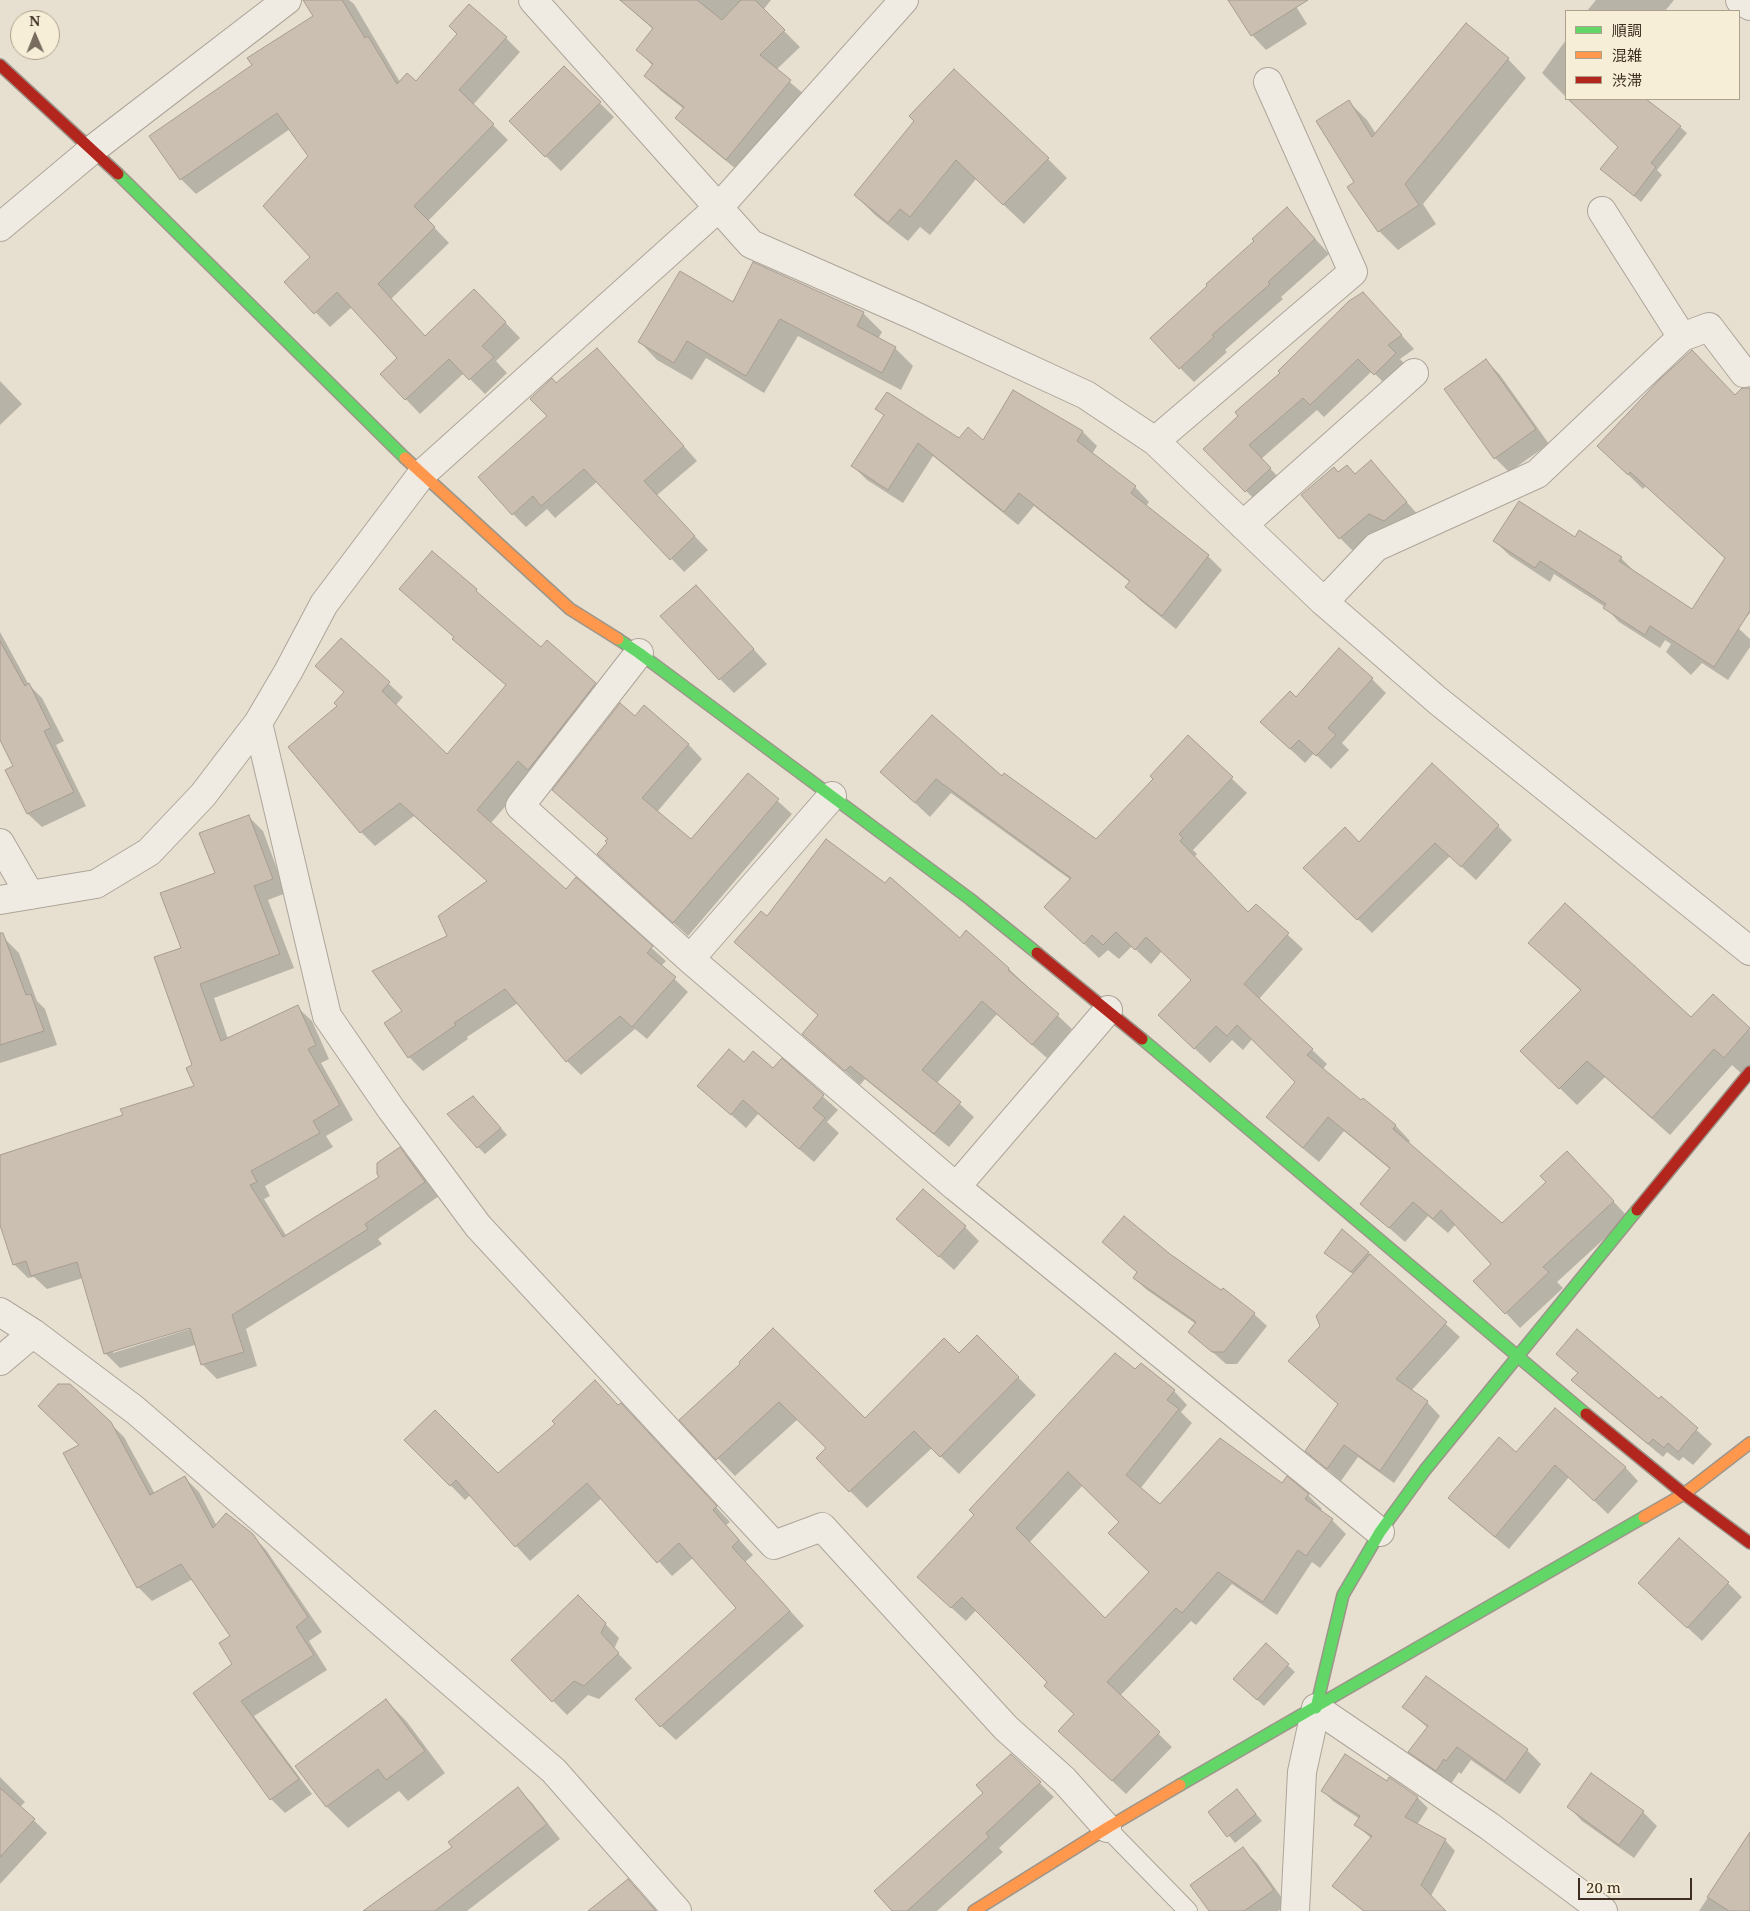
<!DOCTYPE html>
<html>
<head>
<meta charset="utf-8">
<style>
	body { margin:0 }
	#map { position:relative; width:1750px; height:1911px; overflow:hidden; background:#e7e0d1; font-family:"Noto Serif","Noto Sans JP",serif }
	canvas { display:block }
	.legend { position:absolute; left:1565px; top:10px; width:175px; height:90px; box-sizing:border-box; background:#f7eed8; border:1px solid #ada18e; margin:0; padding:6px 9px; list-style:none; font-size:15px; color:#3d2e20 }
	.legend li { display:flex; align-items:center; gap:10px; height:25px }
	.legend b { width:25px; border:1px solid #ada18e }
	.north { position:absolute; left:10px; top:10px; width:50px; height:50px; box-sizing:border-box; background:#f7eed8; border:1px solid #ada18e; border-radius:50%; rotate:359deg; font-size:14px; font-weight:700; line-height:20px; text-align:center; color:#3d2e20 }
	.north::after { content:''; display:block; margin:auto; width:18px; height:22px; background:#786c5e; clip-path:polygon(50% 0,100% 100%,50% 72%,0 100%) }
	.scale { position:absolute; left:1578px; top:1878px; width:114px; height:22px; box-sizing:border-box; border:2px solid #3d2e20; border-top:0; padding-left:6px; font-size:15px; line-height:18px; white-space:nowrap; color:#3d2e20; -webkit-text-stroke:4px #f7eed8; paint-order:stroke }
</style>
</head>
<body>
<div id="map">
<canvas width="1750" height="1911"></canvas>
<ul class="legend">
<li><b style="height:6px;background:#63d668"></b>順調</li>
<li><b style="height:6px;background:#ff974d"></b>混雑</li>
<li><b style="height:6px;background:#b3261e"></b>渋滞</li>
</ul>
<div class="north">N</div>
<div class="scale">20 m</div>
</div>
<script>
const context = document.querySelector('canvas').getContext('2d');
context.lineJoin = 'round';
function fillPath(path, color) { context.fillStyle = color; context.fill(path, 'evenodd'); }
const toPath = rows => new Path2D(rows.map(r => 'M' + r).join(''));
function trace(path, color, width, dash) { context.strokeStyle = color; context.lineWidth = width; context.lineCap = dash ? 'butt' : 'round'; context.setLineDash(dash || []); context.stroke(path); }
fillPath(toPath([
	[322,0,349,0,354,4,400,82,416,83,506,38,520,52,473,105,508,140,428,221,449,243,391,299,426,337,489,305,520,338,496,361,507,373,485,394,464,373,420,414,382,374,399,358,352,307,330,327,286,282,312,258,309,157,290,129,196,194,181,179,151,136,254,66,315,16],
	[620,0,771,0,763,10,800,47,776,70,806,96,742,174,692,133,677,118,684,109,661,91,646,76,653,66,638,50,654,30],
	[1229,0,1292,0,1307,24,1266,50,1252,35],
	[1596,0,1674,0,1665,11,1587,11],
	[1566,40,1566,97,1542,73],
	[1508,59,1526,78,1423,204,1436,224,1398,250,1379,231,1349,187,1356,182,1349,102,1367,120,1376,134],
	[564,68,614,117,561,171,510,121],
	[916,121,1048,159,1067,178,1024,224,976,179,930,235,920,227,908,241,875,215,855,195],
	[1680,127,1687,133,1657,170,1662,175,1641,202,1602,169],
	[1301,223,1329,254,1281,297,1283,299,1225,350,1227,352,1194,382,1180,368],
	[753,263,863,313,882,332,878,339,895,348,913,366,901,390,798,336,764,393,706,358,692,380,657,360,639,341,733,304],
	[1376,307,1414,349,1400,359,1408,367,1388,387,1372,371,1324,417,1317,410,1261,459,1283,482,1259,504,1205,449],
	[1486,360,1500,375,1549,444,1509,472,1495,458],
	[610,363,697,461,656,496,708,550,684,572,598,481,555,518,547,509,526,527,513,514,548,417],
	[0,381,22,404,0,425],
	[1736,396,1750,403,1750,613,1737,627,1750,639,1750,647,1728,680,1702,663,1691,675,1666,652,1671,644,1665,640,1660,648,1619,622,1605,607,1554,574,1550,582,1509,555,1494,540,1575,539,1621,558,1635,572,1693,611,1726,559,1646,486,1643,489,1613,460],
	[877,409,959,439,984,442,1083,432,1097,446,1092,454,1135,487,1149,502,1146,506,1208,556,1222,570,1176,629,1141,601,1127,587,1131,583,1034,506,1018,525,933,456,903,503,867,480,853,466,885,416],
	[1371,462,1420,517,1399,535,1384,527,1354,552,1340,538,1338,473,1355,475],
	[432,553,541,649,595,684,609,697,533,774,491,823,566,891,576,879,666,961,661,966,688,992,647,1039,635,1029,581,1075,567,1061,518,1003,467,1037,468,1039,423,1071,409,1057,386,1024,404,1011,448,937,488,882,414,816,375,846,361,832,339,706,345,692,341,639,403,697,395,706,447,756,507,686,467,652,454,639,455,638,401,589],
	[710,601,767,664,734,693,720,679],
	[0,632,29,685,42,698,64,741,56,745,86,806,42,827,28,814,7,771,15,767,0,737],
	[1372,679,1386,693,1342,743,1349,750,1331,769,1314,753,1305,763,1276,736,1296,698],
	[635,718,688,744,702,759,657,812,691,841,748,774,792,814,688,936,613,868,609,840,554,790],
	[1188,737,1247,793,1193,850,1197,854,1194,857,1248,914,1256,905,1303,949,1259,999,1327,1064,1322,1070,1361,1102,1396,1126,1410,1141,1408,1144,1502,1225,1582,1168,1628,1217,1557,1282,1563,1288,1520,1328,1506,1313,1493,1264,1456,1224,1448,1233,1428,1216,1405,1242,1362,1204,1390,1169,1344,1131,1319,1162,1283,1132,1268,1117,1297,1082,1252,1039,1243,1050,1232,1040,1210,1063,1175,1030,1193,980,1162,951,1151,964,1132,946,1119,959,1108,950,1099,958,1061,922,1071,880,951,793,930,817,882,772,1002,778,1096,841,1155,779],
	[248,816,263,831,286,893,268,900,294,968,214,998,228,1039,297,1007,312,1021,329,1059,321,1063,353,1120,326,1136,333,1147,265,1186,270,1196,264,1199,287,1237,381,1178,400,1149,414,1163,439,1196,378,1239,382,1244,246,1329,257,1366,217,1379,203,1365,195,1345,120,1368,105,1353,83,1278,47,1289,34,1277,28,1278,14,1264,0,1221,0,1155,124,1116,195,1087,183,949,216,874],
	[196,1325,196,1327,113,1353,113,1350],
	[1498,826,1512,840,1476,880,1450,856,1372,933,1305,868,1359,844],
	[767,918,960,940,1009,969,1072,1029,1047,1058,997,1014,937,1083,974,1117,949,1147,865,1079,860,1085,804,1034,819,1016],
	[4,938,19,953,37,1001,45,1009,57,1045,0,1063,0,940],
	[1530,943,1691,1018,1713,996,1750,1030,1750,1066,1742,1074,1732,1065,1670,1135,1605,1077,1577,1105,1522,1051,1581,991],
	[782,1060,838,1110,827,1122,839,1133,814,1162,758,1114,746,1128,699,1086,744,1064,774,1069],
	[480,1104,507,1135,485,1154,478,1147],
	[898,1219,965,1227,979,1241,954,1270],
	[1326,1253,1368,1253,1460,1337,1411,1391,1427,1402,1440,1416,1394,1483,1358,1457,1341,1481,1306,1451,1339,1405,1290,1361,1321,1326,1354,1275],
	[1116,1254,1169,1255,1254,1314,1267,1326,1237,1364,1226,1364,1190,1332,1196,1324,1147,1290,1134,1278,1138,1273],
	[977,1337,1036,1395,959,1474,932,1448,867,1508,850,1491,828,1448,798,1419,735,1476,681,1420,742,1364,865,1420,959,1354],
	[1136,1371,1174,1391,1187,1405,1181,1412,1192,1423,1140,1489,1161,1506,1282,1484,1287,1478,1308,1495,1322,1509,1320,1511,1332,1520,1346,1534,1320,1568,1312,1562,1277,1615,1232,1584,1196,1625,1191,1621,1120,1696,1172,1747,1126,1794,1073,1744,1076,1715,1049,1682,977,1609,966,1621,932,1590],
	[1083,1485,1120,1522,1150,1572,1105,1620,1029,1543],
	[1573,1380,1659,1400,1661,1398,1712,1444,1693,1465,1683,1457,1679,1461,1667,1452,1663,1457,1587,1394],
	[618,1406,635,1419,730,1522,726,1525,753,1555,745,1562,804,1626,676,1740,661,1726,738,1608,693,1558,672,1576,602,1498,530,1561,470,1495,465,1500,406,1440,498,1475],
	[1555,1410,1626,1468,1638,1481,1608,1514,1569,1477,1509,1549,1463,1511,1450,1498,1516,1454],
	[110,1423,124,1437,155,1494,185,1478,199,1492,217,1526,252,1535,266,1550,322,1632,309,1641,327,1670,254,1716,312,1794,285,1813,271,1799,194,1694,234,1665,232,1637,193,1579,152,1601,138,1587,81,1445],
	[1639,1583,1728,1583,1742,1597,1702,1641],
	[578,1596,619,1638,614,1649,632,1668,599,1699,588,1695,567,1715,513,1660],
	[1266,1645,1295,1672,1264,1706,1242,1686],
	[386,1700,407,1722,445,1773,408,1801,399,1791,348,1828,327,1807,297,1766],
	[1404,1707,1527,1750,1541,1764,1520,1794,1471,1760,1461,1774,1459,1772,1451,1784,1424,1766,1410,1752,1428,1728],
	[1011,1755,1054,1797,999,1848,1003,1852,937,1911,894,1911,985,1793],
	[0,1777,25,1802,20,1807,47,1833,0,1884],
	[1390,1779,1418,1798,1428,1808,1417,1825,1445,1840,1455,1851,1431,1896,1445,1911,1363,1911,1333,1886,1371,1838,1356,1825,1360,1819,1333,1801,1323,1791,1387,1782],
	[518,1789,532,1803,560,1839,467,1911,372,1911,454,1847],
	[1237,1791,1262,1821,1235,1843,1210,1812],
	[1568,1806,1643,1812,1657,1826,1634,1858,1582,1821],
	[1743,1844,1750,1849,1750,1911,1699,1911],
	[1243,1849,1257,1863,1287,1905,1278,1911,1211,1911],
	[628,1881,657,1911,590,1911]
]), '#0003');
const building = toPath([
	[303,0,342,0,365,38,368,36,397,84,407,73,416,81,457,34,449,26,469,4,507,37,459,90,494,124,414,206,435,227,378,284,425,336,474,289,506,322,482,346,494,357,469,380,449,359,405,400,380,374,397,358,337,292,314,314,284,282,310,257,263,206,308,156,277,113,180,180,149,136,252,65,247,58,313,16,303,0],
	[620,0,697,0,722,20,741,0,755,0,785,30,760,55,791,80,726,160,675,118,684,107,644,76,653,64,636,50,653,28,620,0],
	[1228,0,1308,0,1251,36,1228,0],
	[1466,23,1509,58,1405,184,1419,205,1378,232,1347,187,1354,182,1316,121,1349,100,1372,137,1466,23],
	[564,66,601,102,545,157,509,121,564,66],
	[954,69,1049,158,1003,205,956,160,910,217,900,209,888,223,854,195,914,121,909,116,954,69],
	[1568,99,1646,99,1681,126,1651,163,1656,167,1634,196,1600,169,1618,147,1568,99],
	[1287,207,1315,239,1268,282,1270,284,1212,335,1214,337,1179,369,1150,338,1207,286,1206,284,1254,241,1252,239,1287,207],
	[753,262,864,312,857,326,896,347,882,373,780,319,746,376,687,341,674,363,638,342,680,271,733,302,753,262],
	[1363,292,1402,335,1388,345,1396,353,1374,375,1358,359,1310,405,1303,398,1249,445,1271,468,1245,492,1203,449,1238,416,1235,412,1280,373,1278,371,1349,301,1363,292],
	[597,348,684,446,644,481,695,536,670,560,584,469,541,506,533,496,512,515,478,477,547,416,530,399,552,378,556,383,597,348],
	[1692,350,1735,395,1742,388,1750,388,1750,611,1714,667,1650,626,1645,635,1603,608,1606,604,1540,561,1535,568,1493,541,1519,501,1575,537,1579,530,1622,557,1619,561,1692,609,1725,558,1630,472,1628,475,1597,446,1660,379,1692,350],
	[1486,359,1536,429,1494,459,1444,389,1486,359],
	[1013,390,1083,431,1077,441,1136,486,1131,493,1209,555,1162,616,1125,587,1130,581,1019,493,1004,512,918,443,888,490,851,466,884,415,875,409,887,392,959,438,968,427,983,440,1013,390],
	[1371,460,1407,502,1384,521,1369,514,1339,539,1301,495,1334,467,1338,472,1347,465,1355,474,1371,460],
	[432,551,477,589,476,591,541,647,547,640,596,683,528,770,518,761,477,810,566,889,576,877,653,946,647,953,676,977,632,1027,620,1016,566,1062,505,989,454,1023,456,1025,408,1058,384,1023,402,1011,372,971,447,936,438,916,487,881,400,803,360,833,288,747,337,706,334,703,344,692,315,666,341,638,390,682,382,691,447,754,506,685,452,639,454,637,399,589,432,551],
	[696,585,754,649,719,680,660,616,696,585],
	[0,641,25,686,29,683,51,728,44,731,74,792,27,814,5,770,13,766,0,740,0,641],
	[1339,648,1373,678,1328,728,1336,735,1316,756,1299,740,1290,749,1260,722,1290,691,1296,697,1339,648],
	[620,703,635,716,644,705,689,744,642,798,691,839,748,773,779,799,673,923,597,854,607,843,605,841,608,839,552,790,620,703],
	[932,715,1002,776,1004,773,1096,839,1153,779,1150,776,1188,735,1233,777,1179,834,1183,838,1180,841,1248,912,1256,904,1289,933,1244,984,1313,1049,1307,1055,1361,1100,1363,1098,1396,1125,1393,1129,1502,1223,1546,1182,1540,1176,1567,1151,1614,1201,1543,1267,1549,1272,1505,1314,1473,1281,1491,1264,1441,1210,1433,1219,1413,1202,1389,1228,1360,1204,1390,1168,1328,1117,1303,1148,1266,1117,1295,1082,1237,1025,1227,1036,1216,1026,1194,1049,1158,1015,1191,980,1146,937,1135,950,1116,932,1103,945,1092,935,1084,944,1044,907,1071,878,936,779,915,803,880,772,932,715],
	[1432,763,1499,825,1461,867,1435,843,1357,920,1303,868,1345,827,1359,842,1432,763],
	[249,815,273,879,254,886,280,954,200,984,221,1041,298,1005,316,1045,308,1049,340,1105,313,1121,320,1133,251,1171,257,1182,250,1185,283,1237,379,1177,377,1174,377,1163,400,1147,425,1182,365,1224,368,1229,232,1315,244,1352,201,1365,190,1328,104,1354,77,1262,31,1276,26,1261,13,1265,0,1225,0,1155,123,1115,120,1109,194,1086,186,1068,192,1065,154,957,181,948,160,893,215,873,199,833,249,815],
	[826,839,885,883,890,877,960,938,966,930,1009,968,1008,970,1059,1014,1032,1045,982,1001,922,1070,961,1102,934,1134,850,1066,845,1071,802,1034,818,1015,734,942,761,911,767,916,826,839],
	[1565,903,1691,1017,1713,994,1750,1028,1724,1058,1714,1049,1652,1118,1587,1061,1559,1089,1520,1051,1581,990,1528,943,1565,903],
	[0,933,3,933,26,995,31,994,44,1031,0,1045,0,933],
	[729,1049,744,1062,753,1051,773,1068,782,1058,824,1095,813,1108,825,1118,799,1149,743,1100,731,1115,697,1086,729,1049],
	[473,1096,501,1128,477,1148,447,1114,473,1096],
	[923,1189,966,1226,939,1257,896,1219,923,1189],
	[1124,1216,1170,1254,1221,1290,1223,1288,1255,1313,1224,1352,1212,1352,1188,1332,1196,1322,1133,1278,1137,1272,1102,1242,1124,1216],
	[1342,1229,1369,1252,1351,1272,1324,1253,1342,1229],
	[1370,1254,1447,1322,1396,1379,1428,1401,1380,1471,1344,1445,1327,1469,1305,1451,1338,1404,1288,1361,1320,1326,1316,1316,1370,1254],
	[773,1328,865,1418,944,1338,959,1353,977,1335,1019,1377,940,1457,914,1431,849,1492,816,1458,826,1448,779,1402,716,1460,679,1420,740,1364,739,1362,773,1328],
	[1577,1329,1659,1399,1661,1396,1698,1428,1678,1452,1668,1443,1664,1448,1653,1439,1648,1444,1571,1380,1578,1373,1556,1354,1577,1329],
	[1115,1353,1135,1369,1141,1363,1175,1390,1167,1400,1179,1409,1126,1475,1160,1504,1220,1438,1282,1483,1287,1476,1309,1494,1305,1499,1333,1519,1306,1556,1298,1550,1263,1602,1218,1572,1182,1613,1176,1608,1107,1682,1160,1732,1112,1781,1058,1731,1074,1714,1044,1686,1047,1682,962,1597,951,1608,917,1577,974,1515,969,1510,1115,1353],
	[1068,1472,1119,1522,1108,1533,1149,1572,1105,1618,1016,1528,1068,1472],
	[595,1380,618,1405,621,1403,717,1506,713,1510,739,1540,732,1547,790,1611,660,1727,635,1699,736,1608,679,1543,657,1563,587,1483,515,1547,456,1480,450,1486,404,1440,435,1410,498,1473,555,1424,552,1421,595,1380],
	[58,1384,70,1384,111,1422,150,1495,185,1476,213,1528,226,1513,253,1534,308,1617,296,1627,314,1655,241,1701,299,1779,270,1800,193,1693,232,1664,219,1643,230,1636,181,1564,137,1588,63,1453,79,1445,38,1406,58,1384],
	[1555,1408,1626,1467,1594,1501,1555,1465,1495,1537,1448,1498,1499,1437,1516,1452,1555,1408],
	[1679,1538,1729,1582,1687,1628,1638,1583,1679,1538],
	[578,1595,606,1623,601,1633,619,1653,584,1686,574,1681,552,1702,511,1660,578,1595],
	[1266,1643,1289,1664,1257,1700,1233,1679,1266,1643],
	[1426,1676,1528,1749,1505,1781,1457,1747,1446,1761,1444,1759,1436,1771,1408,1752,1428,1726,1402,1707,1426,1676],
	[386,1699,425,1751,386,1780,378,1769,326,1807,295,1766,386,1699],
	[1011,1754,1041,1782,986,1833,989,1837,907,1911,892,1911,874,1891,983,1793,976,1785,1011,1754],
	[1345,1754,1387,1781,1389,1777,1418,1797,1405,1817,1446,1839,1421,1885,1446,1911,1364,1911,1332,1886,1372,1836,1354,1825,1360,1816,1321,1791,1345,1754],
	[1591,1773,1644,1811,1619,1845,1567,1807,1591,1773],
	[518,1787,547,1824,435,1911,363,1911,452,1847,448,1842,518,1787],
	[0,1788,35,1819,0,1857,0,1788],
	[1237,1789,1256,1814,1227,1837,1208,1812,1237,1789],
	[1750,1832,1750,1911,1729,1911,1707,1897,1750,1832],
	[1243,1847,1274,1890,1244,1911,1209,1911,1190,1885,1243,1847],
	[628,1879,656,1911,588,1911,628,1879]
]);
fillPath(building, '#cbbfb2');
trace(building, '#a89c90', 1);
const lane = toPath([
	[1107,1828,1188,1911]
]);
const street = toPath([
	[533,0,751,244,915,316,1086,395,1155,441,1324,602,1437,700,1750,951],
	[1740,0,1750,6],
	[1602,211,1682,337],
	[0,227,93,149,287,0],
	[1155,441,1353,272,1268,82],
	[1243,525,1414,373],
	[1324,602,1376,547,1537,474,1682,337,1709,327,1744,373,1750,372],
	[639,653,520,806,690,959,956,1187,1380,1532],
	[258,723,327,1016,391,1109,478,1226,774,1545,822,1527,1006,1728,1064,1780,1107,1828],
	[0,843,30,895],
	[0,900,96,884,149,852,203,795,258,723,288,672,324,604,422,474,719,207,904,0],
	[690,959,832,796],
	[956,1187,1108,1010],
	[0,1312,33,1333,135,1410,554,1771,677,1911],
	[0,1361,33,1333],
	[1295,1911,1302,1772,1316,1708,1489,1826,1603,1911]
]);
const fast = toPath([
	[118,174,405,458],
	[618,639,639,653,970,899,1037,953],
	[1142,1039,1586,1414],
	[1316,1708,1343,1595,1380,1532,1425,1470,1637,1210],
	[1180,1785,1644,1517]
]);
const slow = toPath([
	[405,458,570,609,618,639],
	[1644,1517,1684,1494,1750,1443],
	[974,1911,1107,1828,1180,1785]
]);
const jam = toPath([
	[0,65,118,174],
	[1037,953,1142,1039],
	[1637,1210,1750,1072],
	[1586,1414,1684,1494,1750,1543]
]);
trace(lane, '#ada599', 20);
trace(street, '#ada599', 30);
trace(fast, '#9c958a', 14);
trace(slow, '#9c958a', 14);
trace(jam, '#9c958a', 14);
trace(lane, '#efebe3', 18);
trace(street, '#efebe3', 28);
trace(fast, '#63d668', 11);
trace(slow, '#ff974d', 11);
trace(jam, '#b3261e', 11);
</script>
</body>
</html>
